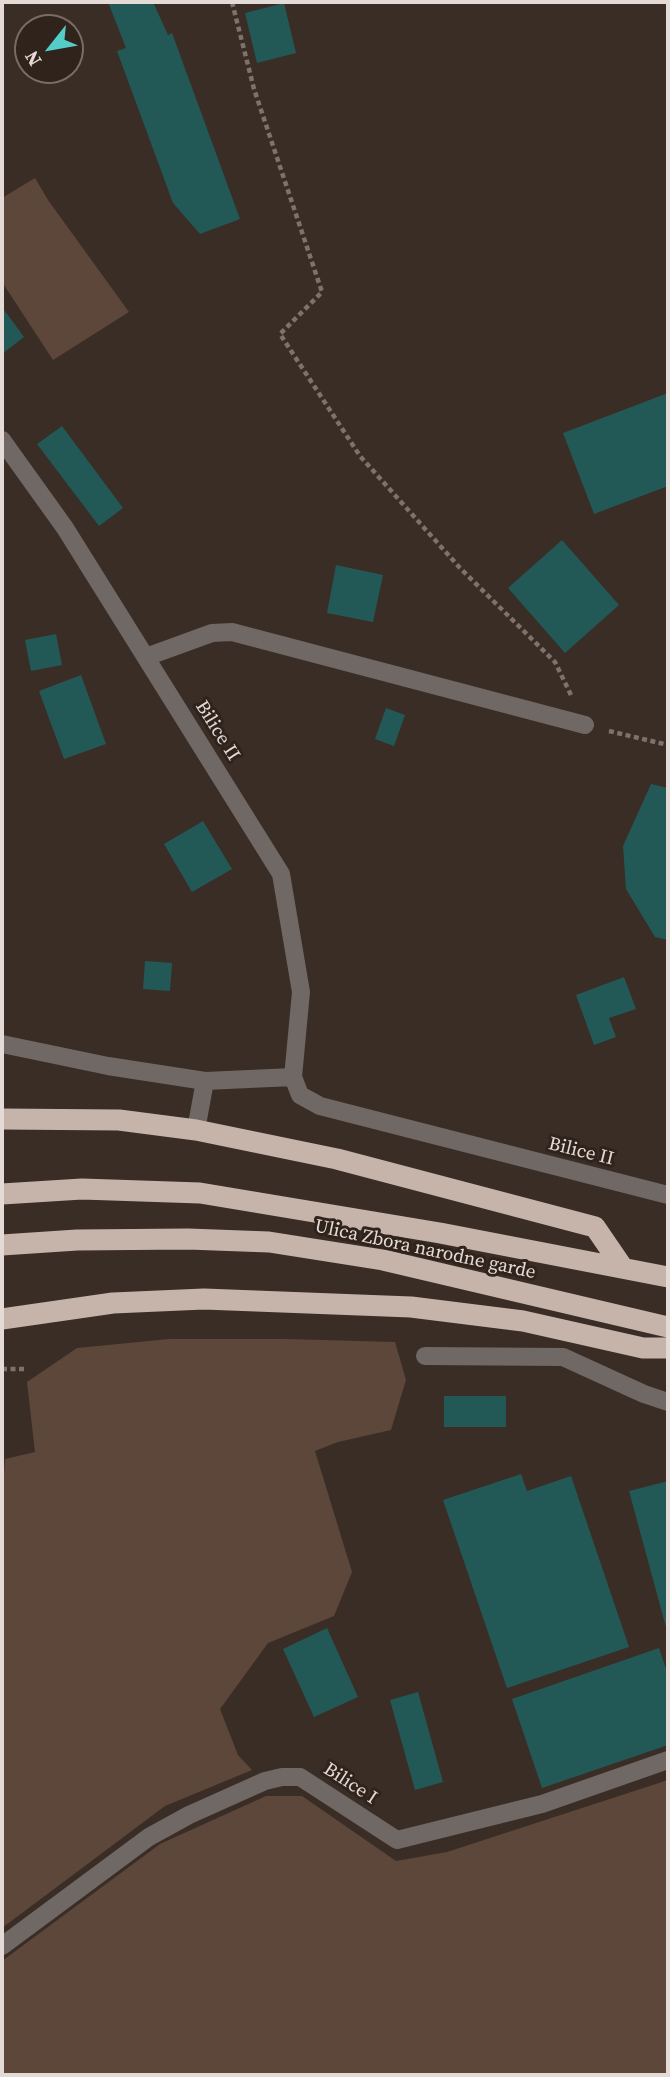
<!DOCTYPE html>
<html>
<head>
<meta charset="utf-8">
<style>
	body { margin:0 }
	#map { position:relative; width:670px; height:2077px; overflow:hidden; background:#3a2d26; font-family:"Source Serif 4",serif }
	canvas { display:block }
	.frame { position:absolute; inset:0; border:4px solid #e4dbd6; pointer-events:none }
	.north { position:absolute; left:14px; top:14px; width:70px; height:70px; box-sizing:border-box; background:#30231c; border:2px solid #786d66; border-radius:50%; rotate:239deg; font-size:19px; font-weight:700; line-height:28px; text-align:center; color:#e4dbd6 }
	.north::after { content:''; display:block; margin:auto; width:24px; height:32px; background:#54cdc8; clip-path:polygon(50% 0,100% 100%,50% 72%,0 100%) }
</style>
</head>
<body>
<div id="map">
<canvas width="670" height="2077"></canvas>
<div class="frame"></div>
<div class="north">N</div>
</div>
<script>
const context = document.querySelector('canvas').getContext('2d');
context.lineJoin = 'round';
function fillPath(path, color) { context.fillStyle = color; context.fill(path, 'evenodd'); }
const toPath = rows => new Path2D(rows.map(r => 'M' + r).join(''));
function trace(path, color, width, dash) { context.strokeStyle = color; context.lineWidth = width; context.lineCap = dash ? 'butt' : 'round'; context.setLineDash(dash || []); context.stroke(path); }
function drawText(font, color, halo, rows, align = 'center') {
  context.font = font + ' "Source Serif 4",serif'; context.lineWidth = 6; context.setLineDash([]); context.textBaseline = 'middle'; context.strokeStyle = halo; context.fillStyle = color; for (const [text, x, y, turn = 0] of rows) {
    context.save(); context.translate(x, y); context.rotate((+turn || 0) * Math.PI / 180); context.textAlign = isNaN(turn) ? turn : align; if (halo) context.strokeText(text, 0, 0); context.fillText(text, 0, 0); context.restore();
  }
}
fillPath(toPath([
	[35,178,48,200,129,312,53,360,2,282,2,198],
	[169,1339,287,1339,395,1342,406,1380,391,1430,338,1442,315,1451,352,1572,334,1616,268,1643,220,1709,238,1755,252,1770,165,1806,2,1928,2,1503,5,1459,35,1452,27,1382,77,1348],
	[668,1780,668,2075,2,2075,2,1961,160,1844,266,1796,302,1796,396,1861,447,1852]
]), '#5d463a');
fillPath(toPath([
	[108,2,153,2,168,35,172,33,240,219,200,234,173,203,117,51,126,48],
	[284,3,296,53,257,63,245,13],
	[2,307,24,337,2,354],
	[668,393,668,486,594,514,563,433],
	[62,426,123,508,99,526,37,444],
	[562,540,619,605,565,653,508,588],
	[336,565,383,575,373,622,327,613],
	[56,634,62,665,31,671,25,640],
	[81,675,106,744,64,759,39,691],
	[386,708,405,715,394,746,375,739],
	[651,784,668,788,668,940,655,937,626,889,623,846],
	[203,821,232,869,192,892,164,844],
	[145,961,172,963,170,991,143,989],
	[624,977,636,1009,609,1018,616,1037,594,1045,576,995],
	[444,1396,506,1396,506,1427,444,1427],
	[521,1474,527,1491,571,1476,629,1647,507,1688,443,1500],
	[668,1481,668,1631,667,1631,629,1491],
	[327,1628,358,1697,314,1717,283,1649],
	[659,1648,668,1675,668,1745,542,1788,512,1699],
	[418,1692,443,1782,415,1790,390,1700]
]), '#225957');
trace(toPath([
	[232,2,254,89,322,292,280,334,360,456,460,568,555,662,571,695],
	[609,731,668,745],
	[2,1369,24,1369]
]), '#7d726c', 4.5, [5, 3.5]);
trace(toPath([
	[146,657,212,633,232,632,585,725],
	[2,1946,149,1837,189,1815,265,1781,282,1777,300,1777,397,1840,542,1804,668,1760]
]), '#6f6864', 18);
trace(toPath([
	[2,440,65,528,281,874,301,992,293,1077,205,1081,108,1066,2,1044],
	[293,1077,300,1095,320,1106,668,1195],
	[196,1130,205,1081],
	[425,1356,563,1357,644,1394,668,1402]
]), '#6f6864', 18);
trace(toPath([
	[2,1119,119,1120,196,1130,337,1159,595,1227,623,1268],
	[2,1194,82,1189,200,1193,440,1233,668,1277],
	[2,1245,77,1240,188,1239,269,1242,383,1260,668,1327],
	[2,1319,113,1303,204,1299,411,1307,523,1321,643,1348,668,1348]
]), '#c6b4ab', 21);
drawText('19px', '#e4dbd6', '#30231c', [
	["Bilice II",217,731,58],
	["Bilice II",581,1152,14],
	["Ulica Zbora narodne garde",425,1250,12],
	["Bilice I",350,1784,33]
]);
</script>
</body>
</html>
